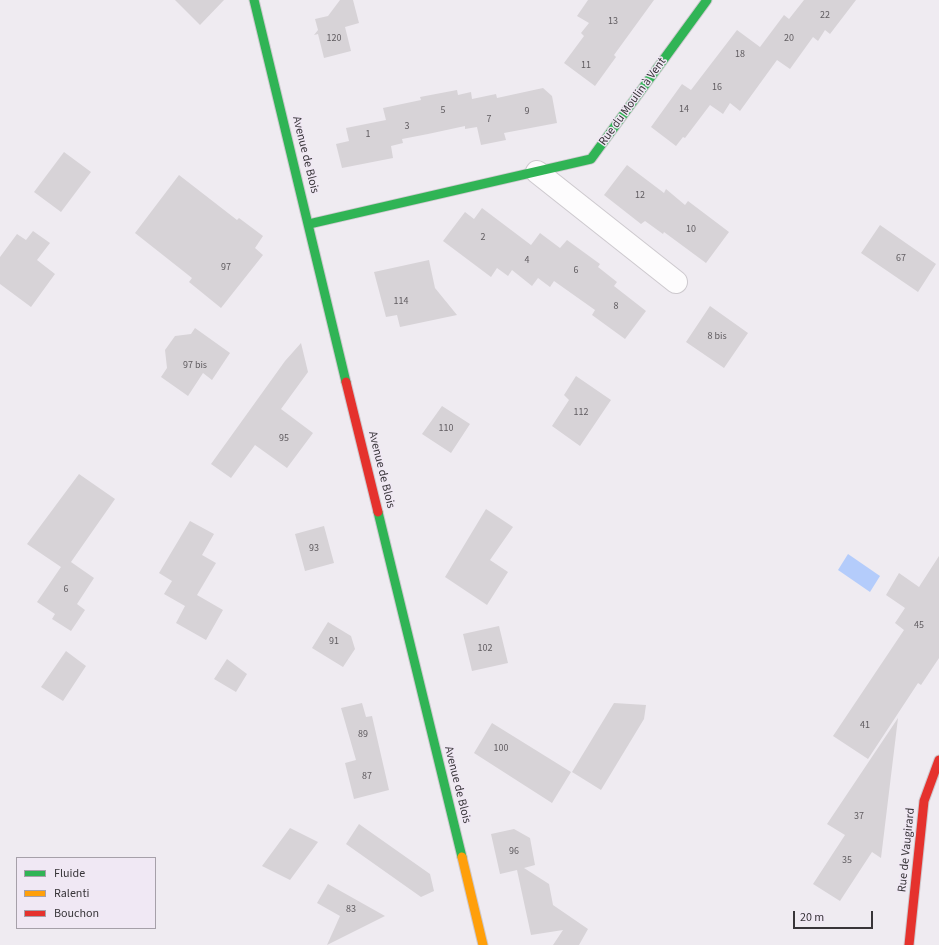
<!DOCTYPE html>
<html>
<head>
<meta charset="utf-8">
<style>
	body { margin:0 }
	#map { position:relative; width:939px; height:945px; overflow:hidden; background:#efebf1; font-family:"Source Sans 3",sans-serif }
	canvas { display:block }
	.legend { position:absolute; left:16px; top:857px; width:140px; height:72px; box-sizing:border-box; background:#f0e8f4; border:1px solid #a6a0a9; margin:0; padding:5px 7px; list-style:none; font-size:12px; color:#383539 }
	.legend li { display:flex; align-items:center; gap:8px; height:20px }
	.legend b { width:20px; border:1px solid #a6a0a9 }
	.scale { position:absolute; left:793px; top:911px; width:80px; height:18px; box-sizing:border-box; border:2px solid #383539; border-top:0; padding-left:5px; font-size:12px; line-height:14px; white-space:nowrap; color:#383539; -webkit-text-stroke:3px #f0e8f4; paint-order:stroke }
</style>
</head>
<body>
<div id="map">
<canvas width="939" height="945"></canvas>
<ul class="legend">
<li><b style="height:5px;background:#30b455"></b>Fluide</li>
<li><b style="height:5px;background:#ff9f0a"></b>Ralenti</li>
<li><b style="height:5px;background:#e5322d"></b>Bouchon</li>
</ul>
<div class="scale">20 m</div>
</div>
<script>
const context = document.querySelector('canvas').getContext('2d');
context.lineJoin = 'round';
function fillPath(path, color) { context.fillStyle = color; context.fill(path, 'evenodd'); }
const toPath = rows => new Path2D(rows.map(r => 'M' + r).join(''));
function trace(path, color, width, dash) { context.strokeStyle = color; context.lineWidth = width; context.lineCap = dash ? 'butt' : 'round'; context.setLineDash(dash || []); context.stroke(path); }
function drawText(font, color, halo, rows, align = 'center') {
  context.font = font + ' "Source Sans 3",sans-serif'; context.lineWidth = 3; context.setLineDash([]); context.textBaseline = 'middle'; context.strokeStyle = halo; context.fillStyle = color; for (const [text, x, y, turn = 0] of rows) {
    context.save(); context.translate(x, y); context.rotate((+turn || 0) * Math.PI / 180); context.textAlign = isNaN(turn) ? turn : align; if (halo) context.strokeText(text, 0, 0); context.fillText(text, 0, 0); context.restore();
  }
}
fillPath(toPath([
	[848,554,880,576,870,592,838,570]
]), '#b4ccfb');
fillPath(toPath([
	[175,0,224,0,200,25],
	[340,0,353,0,359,23,345,27,351,51,324,58,318,34,314,35,318,30,315,19,328,16],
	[588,0,654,0,614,55,616,57,595,86,564,63,584,36,581,33,589,23,577,16],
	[804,0,856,0,830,34,825,30,818,41,813,37,790,69,777,60,740,111,730,103,723,114,710,105,685,138,683,137,676,146,651,127,682,84,691,90,737,30,760,47,784,15,789,19],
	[543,88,552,96,557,123,504,133,506,140,481,145,477,127,465,129,465,126,428,134,402,139,403,143,391,146,393,158,342,168,336,144,349,141,346,128,386,120,383,108,421,100,420,97,457,90,458,95,471,92,472,99,496,94,497,98],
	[64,152,91,172,61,212,34,192],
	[627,165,664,193,666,189,685,205,688,201,729,232,706,263,664,232,663,234,645,221,641,224,604,195],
	[179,175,237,220,239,218,263,236,255,248,263,255,221,308,189,282,192,278,135,233],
	[482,208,531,245,540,233,560,248,567,240,600,264,598,267,617,282,614,286,646,311,625,339,592,315,595,310,554,281,550,287,538,278,532,286,512,270,508,276,497,268,491,277,443,241,465,212,474,219],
	[880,225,936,264,918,292,861,253],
	[33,231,50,243,37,260,55,274,31,307,0,284,0,257,17,234,26,240],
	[429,260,435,288,457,315,400,327,397,315,386,317,374,272],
	[710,306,748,333,724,368,686,342],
	[195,328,230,353,212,380,203,373,188,396,161,377,167,368,165,350,175,336,191,334],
	[301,343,308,372,281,409,313,433,287,468,255,445,231,478,211,464,285,361],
	[576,376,611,400,580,446,552,426,569,400,564,395],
	[442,406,470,424,451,453,422,434],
	[79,474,115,499,71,562,94,578,77,604,85,610,71,631,52,619,55,614,37,602,61,567,27,544],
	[486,509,513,527,490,560,508,572,487,605,445,577],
	[190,521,214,534,202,555,216,563,197,595,223,610,206,640,176,623,185,606,164,594,172,581,159,573],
	[324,526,334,563,305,571,295,534],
	[939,556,939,658,921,685,918,683,868,759,833,736,904,630,895,623,905,608,886,595,899,573,919,587],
	[328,622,351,636,355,649,343,667,312,648],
	[499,626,508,663,472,671,463,634],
	[66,651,86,666,63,701,41,687],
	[227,659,247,674,236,692,214,679],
	[362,703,366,717,372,716,389,790,354,799,345,763,356,760,341,708],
	[614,703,646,705,644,719,601,790,572,772],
	[898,718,881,858,872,852,840,901,813,884,845,835,827,824],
	[492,723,571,772,552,803,474,753],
	[359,824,430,874,434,891,421,897,346,844],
	[290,828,318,842,290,880,262,866],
	[514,829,530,838,535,865,524,868,549,884,553,905,588,929,579,945,553,945,563,930,531,935,517,870,500,874,491,834],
	[328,884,385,916,327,945,340,916,317,903]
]), '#d7d3d7');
const street = toPath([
	[537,172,676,282]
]);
const fast = toPath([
	[254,0,346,382],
	[309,224,591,159,707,0],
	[378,512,462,857]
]);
const slow = toPath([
	[462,857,483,945]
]);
const jam = toPath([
	[346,382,378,512],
	[909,945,924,801,939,760]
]);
trace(street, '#cdc9ce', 24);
trace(fast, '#cdc9ce', 11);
trace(slow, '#cdc9ce', 11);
trace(jam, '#cdc9ce', 11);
trace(street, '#fdfcfd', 22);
trace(fast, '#30b455', 9);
trace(slow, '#ff9f0a', 9);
trace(jam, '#e5322d', 9);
drawText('10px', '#605c60', null, [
	["22",825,16],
	["13",613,22],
	["120",334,39],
	["20",789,39],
	["18",740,55],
	["11",586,66],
	["16",717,88],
	["14",684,110],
	["5",443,111],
	["9",527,112],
	["7",489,120],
	["3",407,127],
	["1",368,135],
	["12",640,196],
	["10",691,230],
	["2",483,238],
	["67",901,259],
	["4",527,261],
	["97",226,268],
	["6",576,271],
	["114",401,302],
	["8",616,307],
	["8 bis",717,337],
	["97 bis",195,366],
	["112",581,413],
	["110",446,429],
	["95",284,439],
	["93",314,549],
	["6",66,590],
	["45",919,626],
	["91",334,642],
	["102",485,649],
	["41",865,726],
	["89",363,735],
	["100",501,749],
	["87",367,777],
	["37",859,817],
	["96",514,852],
	["35",847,861],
	["83",351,910]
]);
drawText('12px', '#383539', '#f0e8f4', [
	["Rue du Moulin à Vent",633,102,-54],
	["Avenue de Blois",305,155,76],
	["Avenue de Blois",381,470,76],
	["Avenue de Blois",457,785,76],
	["Rue de Vaugirard",907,850,-84]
]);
</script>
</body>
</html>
